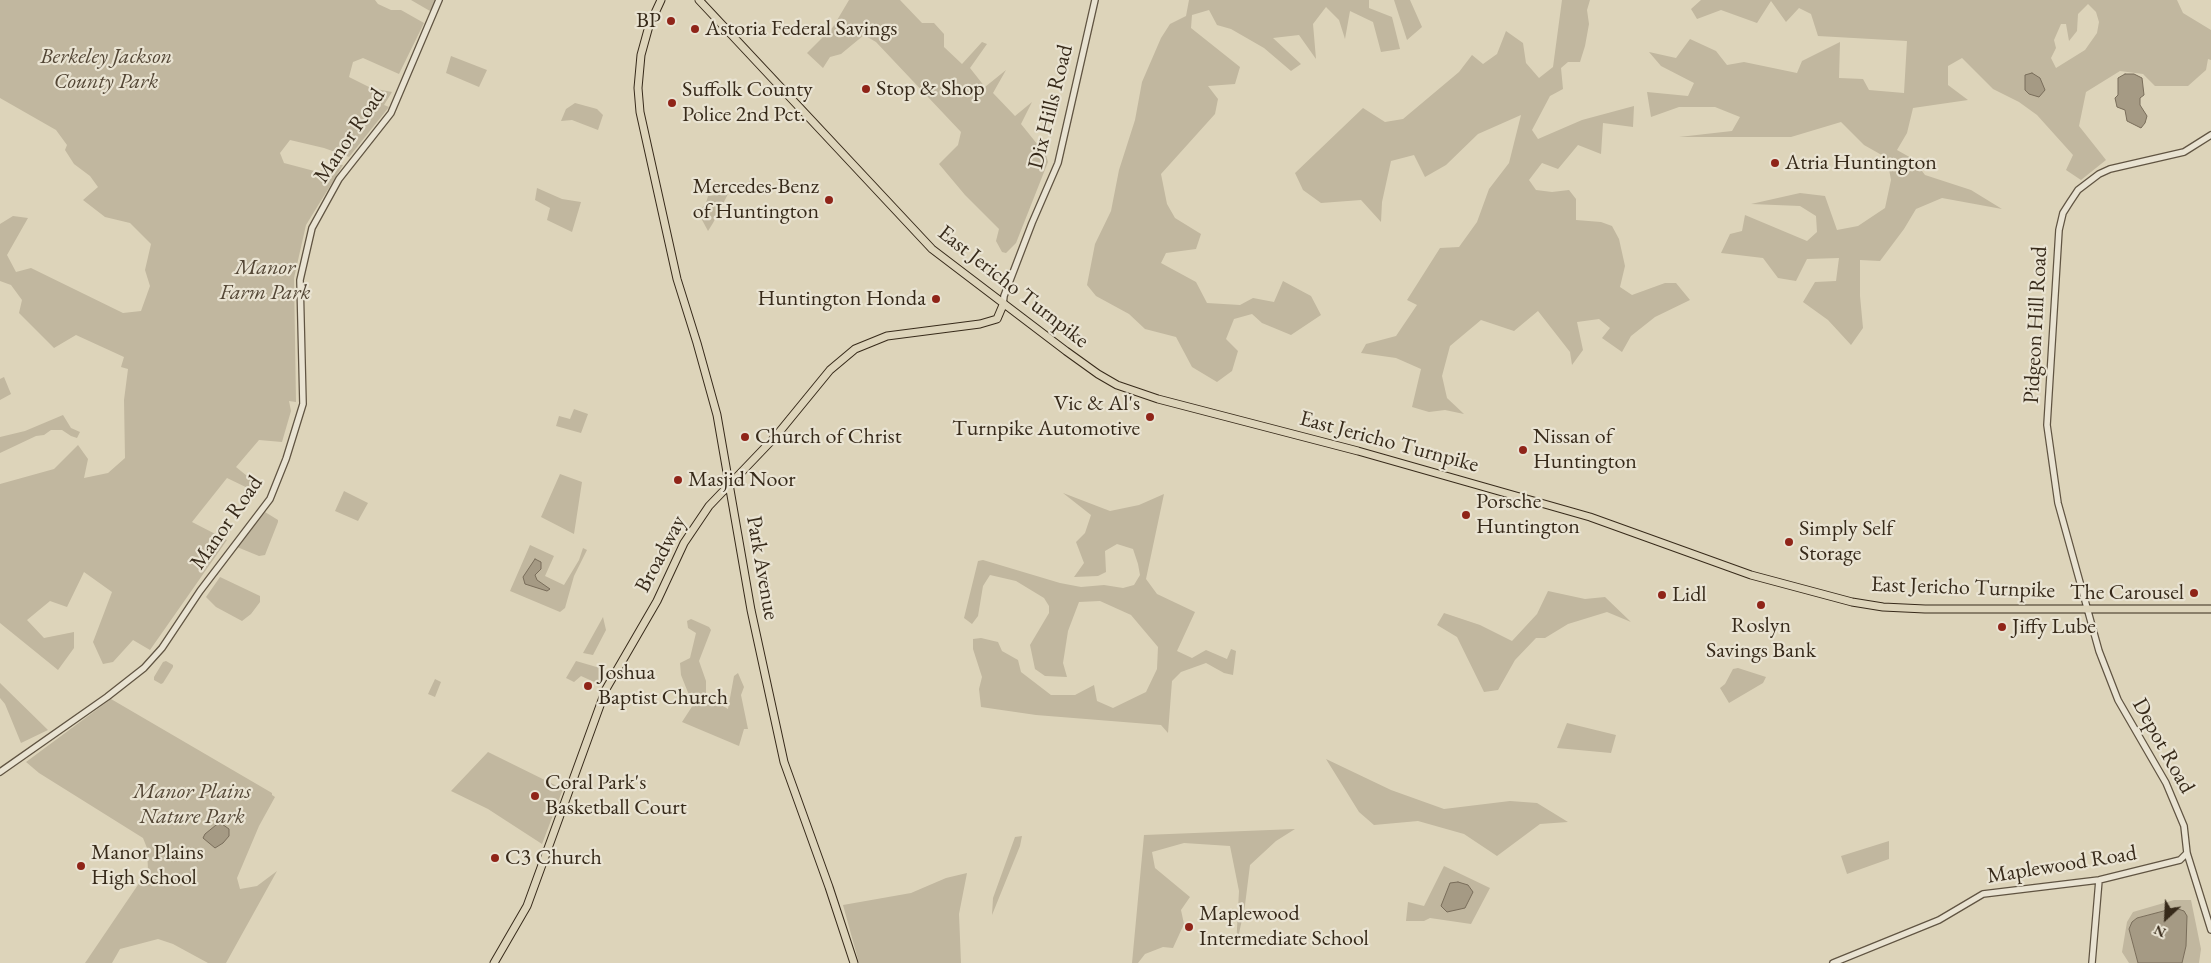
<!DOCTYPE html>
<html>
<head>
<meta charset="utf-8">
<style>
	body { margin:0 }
	#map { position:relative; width:2211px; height:963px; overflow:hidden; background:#ddd4ba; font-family:"EB Garamond",serif }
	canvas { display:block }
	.north { position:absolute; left:2141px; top:893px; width:50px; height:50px; -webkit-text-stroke:4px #e9e3d2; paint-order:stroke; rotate:205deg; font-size:14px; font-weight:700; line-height:20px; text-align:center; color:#372a1a }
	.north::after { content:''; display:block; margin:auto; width:18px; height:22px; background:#372a1a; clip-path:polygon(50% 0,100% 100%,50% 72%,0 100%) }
</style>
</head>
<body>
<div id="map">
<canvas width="2211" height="963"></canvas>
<div class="north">N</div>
</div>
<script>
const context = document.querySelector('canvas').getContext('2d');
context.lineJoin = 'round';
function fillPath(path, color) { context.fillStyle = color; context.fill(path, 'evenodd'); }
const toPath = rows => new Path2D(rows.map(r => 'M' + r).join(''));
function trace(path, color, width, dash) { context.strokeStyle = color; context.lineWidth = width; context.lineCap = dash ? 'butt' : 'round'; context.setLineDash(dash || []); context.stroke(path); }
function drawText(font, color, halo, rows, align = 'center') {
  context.font = font + ' "EB Garamond",serif'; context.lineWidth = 4.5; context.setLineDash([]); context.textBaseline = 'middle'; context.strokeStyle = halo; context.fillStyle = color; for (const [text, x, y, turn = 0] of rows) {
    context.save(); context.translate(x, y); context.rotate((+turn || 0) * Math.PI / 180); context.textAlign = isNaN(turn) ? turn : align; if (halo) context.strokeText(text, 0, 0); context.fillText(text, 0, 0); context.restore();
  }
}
fillPath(toPath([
	[0,0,375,0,378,4,391,10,401,10,424,23,399,74,363,58,353,62,349,77,371,88,392,92,384,105,389,107,349,157,324,148,290,140,280,153,284,163,318,172,334,164,343,165,306,225,294,278,296,402,289,401,291,411,282,442,259,440,236,467,252,480,258,493,227,478,192,522,227,540,150,650,133,640,113,662,103,664,93,642,112,592,84,572,67,607,50,601,27,620,44,638,74,632,74,648,58,670,0,623,0,484,54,469,78,445,88,459,84,478,108,473,125,458,124,400,128,369,121,367,124,357,76,335,54,348,19,313,22,300,11,285,0,281,0,224,13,216,28,218,7,255,16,272,31,268,123,313,141,311,150,286,145,270,151,244,130,223,105,217,83,200,98,187,90,176,74,164,65,150,67,145,56,130,0,98],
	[411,0,436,0,430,11],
	[849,0,900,0,922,23,934,23,944,34,944,47,962,64,982,42,987,44,970,68,985,87,1006,70,993,93,1015,116,1032,102,1021,124,1046,155,1048,162,1016,243,1006,253,1002,252,996,241,999,229,965,195,939,164,958,145,961,132,876,42,864,35,841,54,830,57,823,68,807,53,833,27],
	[1189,0,1369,0,1369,8,1392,17,1400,49,1381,52,1373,22,1350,11,1345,39,1339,20,1326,7,1313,24,1316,59,1299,35,1273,38,1301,64,1291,71,1264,48,1231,29,1217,25,1209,10,1192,15,1191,28,1240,67,1235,84,1208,86,1218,99,1215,114,1161,174,1167,204,1175,218,1201,234,1196,249,1166,253,1161,263,1196,282,1207,303,1240,305,1253,298,1274,302,1283,281,1311,296,1321,315,1291,335,1262,323,1252,314,1234,319,1226,339,1238,351,1232,371,1217,382,1192,367,1176,337,1145,329,1129,314,1096,296,1087,285,1095,244,1111,211,1119,170,1135,120,1142,82,1161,38,1170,24,1186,16],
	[1394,0,1410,0,1422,27,1407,40],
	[1562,0,1590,0,1587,10,1589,24,1585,46,1580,62,1568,62,1561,68,1563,89,1550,96,1532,130,1538,139,1582,120,1634,106,1633,127,1603,123,1601,154,1578,145,1558,169,1542,163,1529,180,1536,190,1552,192,1569,190,1576,199,1576,220,1601,222,1612,226,1619,239,1625,266,1620,287,1632,295,1665,283,1676,283,1690,300,1655,317,1631,336,1622,352,1602,338,1610,328,1599,319,1577,322,1583,350,1572,365,1570,352,1538,311,1514,331,1481,320,1450,346,1442,376,1447,398,1464,414,1445,410,1429,412,1412,407,1421,369,1396,358,1361,353,1366,344,1396,336,1417,305,1407,300,1440,248,1459,247,1477,222,1489,189,1509,163,1521,115,1478,134,1446,165,1425,177,1414,155,1391,161,1382,202,1381,222,1361,200,1321,203,1303,190,1295,173,1363,108,1385,122,1403,119,1459,72,1472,55,1483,64,1497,54,1506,31,1523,43,1526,63,1539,78,1553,67],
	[1701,0,2177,0,2183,13,2211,30,2211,60,2208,59,2206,70,2188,86,2155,86,2143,74,2120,71,2086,92,2079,126,2106,160,2081,180,2066,170,2073,155,2037,115,2019,102,1993,89,1962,58,1948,66,1948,85,1968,100,1913,108,1907,133,1897,150,1913,159,1925,175,1971,190,2002,209,1942,198,1916,209,1904,229,1880,261,1860,260,1860,296,1863,328,1851,345,1828,320,1803,302,1815,282,1836,281,1839,258,1807,259,1796,281,1778,278,1763,258,1721,253,1730,234,1742,231,1745,215,1807,241,1817,232,1816,216,1800,206,1751,204,1800,193,1825,196,1837,230,1858,226,1885,208,1891,180,1887,158,1864,145,1841,122,1791,137,1679,137,1732,131,1740,117,1715,107,1679,107,1651,117,1647,92,1688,96,1694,83,1661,66,1649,52,1676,58,1690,39,1716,51,1727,65,1744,62,1797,73,1802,61,1840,42,1839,78,1863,79,1869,90,1904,93,1907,41,1818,36,1811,14,1799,8,1786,22,1771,1,1757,23,1721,10,1697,19,1691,9],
	[2088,4,2096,12,2099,22,2097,33,2085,50,2056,68,2051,58,2056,48,2054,40,2061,24,2066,24,2069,41,2077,31,2078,14],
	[451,56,487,70,479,87,446,73],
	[575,103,597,109,603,115,598,130,572,120,561,121,566,109],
	[537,188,562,199,581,202,572,232,547,220,550,208,535,200],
	[728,194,713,223,708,231,701,218,700,211,706,203,708,196],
	[4,377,11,394,0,400,0,379],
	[574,409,588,414,581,433,556,426,559,416,570,419],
	[63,415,71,428,80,432,77,438,71,436,62,430,51,430,44,435,36,436,0,453,0,437,25,431],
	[560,474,582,482,574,534,541,517],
	[344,491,368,503,358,521,335,511],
	[1063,493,1110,511,1139,505,1164,494,1146,579,1157,594,1195,612,1177,651,1192,658,1206,650,1227,659,1231,649,1236,651,1233,675,1224,673,1206,663,1181,672,1172,681,1168,733,1161,725,1036,715,981,707,979,689,982,677,973,649,973,639,981,638,998,642,1002,651,1018,660,1021,672,1051,695,1075,695,1094,685,1097,701,1113,708,1146,692,1157,669,1158,647,1131,615,1100,601,1079,602,1068,631,1063,663,1067,677,1045,676,1035,669,1030,645,1049,613,1049,606,1044,598,1016,581,990,575,983,586,978,616,972,624,964,618,978,561,983,560,1060,583,1081,587,1104,585,1123,588,1134,585,1140,575,1138,564,1133,549,1117,544,1105,551,1106,572,1098,576,1074,577,1084,563,1076,542,1085,533,1091,515],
	[265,512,278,520,278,522,265,555,259,556,237,547],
	[530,545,554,556,545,576,564,585,579,560,583,548,587,550,574,576,565,608,560,612,510,591],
	[220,577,260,596,260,602,251,614,242,621,216,607,206,597],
	[1548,591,1585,599,1605,597,1631,622,1607,612,1568,624,1545,638,1536,638,1515,660,1498,690,1484,692,1457,637,1437,625,1444,613,1480,625,1512,641,1537,614],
	[603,617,606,630,593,655,583,653],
	[691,619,709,627,711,630,699,661,706,681,706,696,728,709,734,676,738,673,744,687,741,695,748,729,744,729,739,746,682,722,693,705,681,675,680,663,690,658,696,633,688,628,687,621],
	[166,661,173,665,173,667,163,683,161,684,154,680,154,677,163,662],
	[576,661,600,668,604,683,601,685,581,676,574,682,566,678],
	[1738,668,1766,677,1763,683,1729,703,1720,688,1725,684,1733,669],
	[435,679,441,682,435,697,428,694],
	[0,683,48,730,21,743,5,704,0,698],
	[111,699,272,793,272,795,275,797,259,826,237,878,240,889,257,886,277,871,226,963,208,963,173,944,158,939,120,949,112,963,85,963,148,870,147,848,143,838,39,773,26,762],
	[1567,723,1616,735,1611,753,1557,748],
	[488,752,563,789,542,844,488,809,451,791],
	[1326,759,1391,790,1444,809,1510,801,1537,803,1568,822,1540,824,1497,856,1464,834,1418,821,1374,825,1359,812],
	[1295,829,1276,841,1250,865,1245,905,1236,948,1239,891,1230,846,1184,843,1152,852,1155,868,1190,897,1181,910,1184,924,1173,948,1163,947,1145,954,1138,963,1132,963,1144,835],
	[1022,836,1020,846,992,915,993,898,1015,837],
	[1889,841,1889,859,1847,874,1841,856],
	[1444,866,1490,888,1471,924,1430,918,1424,921,1406,921,1408,902,1424,906],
	[967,873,959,914,961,963,859,963,843,905,911,893,946,878],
	[2174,900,2191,900,2201,949,2199,963,2182,963,2186,946,2175,908,2137,918,2129,929,2138,963,2129,963,2122,952,2127,922,2133,912]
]), '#c1b79f');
const water = toPath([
	[2032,73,2040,78,2045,90,2039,97,2029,94,2025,90,2025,75,2032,73],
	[2125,74,2134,74,2142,78,2144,95,2140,98,2140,105,2147,116,2145,123,2141,128,2127,121,2125,110,2117,107,2115,98,2118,95,2118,78,2125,74],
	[535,559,541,562,541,569,535,575,537,580,550,589,547,591,525,584,523,577,535,559],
	[222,824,229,829,229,836,223,843,215,848,203,838,205,834,216,825,222,824],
	[1458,882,1468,885,1473,892,1465,908,1447,912,1441,906,1450,883,1458,882],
	[2175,908,2184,911,2187,916,2186,946,2182,963,2138,963,2129,929,2132,922,2137,918,2175,908]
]);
fillPath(water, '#a59a84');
trace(water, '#796d5a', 1);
const minor = toPath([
	[2211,135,2184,152,2110,169,2099,174,2078,190,2070,202,2063,213,2059,230,2047,425,2058,503,2099,651,2118,700,2166,783,2184,826,2187,853,2211,930],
	[1003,305,1004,296,1032,223,1058,163,1095,0],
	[0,772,107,697,144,668,162,648,200,591,270,499,286,459,303,404,300,280,312,228,339,179,391,113,439,0],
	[1833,963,1939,920,1983,894,2099,880,2180,860,2187,853],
	[2092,963,2099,880]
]);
const major = toPath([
	[661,0,649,26,641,55,638,88,640,112,677,279,697,343,717,415,751,610,784,762,829,887,854,963],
	[699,0,932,249,1066,351,1098,374,1117,385,1158,399,1358,451,1590,517,1751,575,1852,602,1883,607,1925,609,2211,609],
	[494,963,527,906,606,689,657,601,684,543,709,506,776,436,830,370,855,349,887,336,980,324,997,319,1003,305]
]);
trace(minor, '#605442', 8);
trace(major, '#372a1a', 9);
trace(minor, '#e9e3d2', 5.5);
trace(major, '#ddd4ba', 7);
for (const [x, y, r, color] of [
	[671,21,5,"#8f2418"],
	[695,29,5,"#8f2418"],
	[866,89,5,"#8f2418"],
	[672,103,5,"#8f2418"],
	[1775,163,5,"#8f2418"],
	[829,200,5,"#8f2418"],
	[936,299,5,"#8f2418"],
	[1150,417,5,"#8f2418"],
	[745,437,5,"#8f2418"],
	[1523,450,5,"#8f2418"],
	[678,480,5,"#8f2418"],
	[1466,515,5,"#8f2418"],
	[1789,542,5,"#8f2418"],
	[2194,593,5,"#8f2418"],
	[1662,595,5,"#8f2418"],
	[1761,605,5,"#8f2418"],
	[2002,627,5,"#8f2418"],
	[588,686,5,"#8f2418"],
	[535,796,5,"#8f2418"],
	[495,858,5,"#8f2418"],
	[81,866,5,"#8f2418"],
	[1189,927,5,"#8f2418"]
]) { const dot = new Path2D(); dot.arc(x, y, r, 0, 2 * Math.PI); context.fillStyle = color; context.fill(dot); trace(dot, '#e9e3d2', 2); }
drawText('22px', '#372a1a', '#e9e3d2', [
	["BP",661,21,"right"],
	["Astoria Federal Savings",705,29],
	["Stop & Shop",876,89],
	["Suffolk County",682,90],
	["Police 2nd Pct.",682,115],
	["Atria Huntington",1785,163],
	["Mercedes-Benz",819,187,"right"],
	["of Huntington",819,212,"right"],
	["Huntington Honda",926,299,"right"],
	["Vic & Al's",1140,404,"right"],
	["Turnpike Automotive",1140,429,"right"],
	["Church of Christ",755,437],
	["Nissan of",1533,437],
	["Huntington",1533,462],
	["Masjid Noor",688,480],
	["Porsche",1476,502],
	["Huntington",1476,527],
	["Simply Self",1799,529],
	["Storage",1799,554],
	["The Carousel",2184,593,"right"],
	["Lidl",1672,595],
	["Roslyn",1761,626,"center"],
	["Savings Bank",1761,651,"center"],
	["Jiffy Lube",2012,627],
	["Joshua",598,673],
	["Baptist Church",598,698],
	["Coral Park's",545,783],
	["Basketball Court",545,808],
	["Manor Plains",91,853],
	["High School",91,878],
	["C3 Church",505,858],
	["Maplewood",1199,914],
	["Intermediate School",1199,939]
], 'left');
drawText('italic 22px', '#534635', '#e9e3d2', [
	["Berkeley Jackson",106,57],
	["County Park",106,82],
	["Manor",265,268],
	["Farm Park",265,293],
	["Manor Plains",192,792],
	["Nature Park",192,817]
]);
drawText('22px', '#372a1a', '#e9e3d2', [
	["Dix Hills Road",1051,107,-76],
	["Manor Road",350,136,-56],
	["East Jericho Turnpike",1013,287,38],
	["Pidgeon Hill Road",2036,325,-87],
	["East Jericho Turnpike",1389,442,15],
	["Manor Road",227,523,-55],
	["Broadway",661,554,-62],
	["Park Avenue",762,568,80],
	["East Jericho Turnpike",1963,588,2],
	["Depot Road",2163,746,61],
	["Maplewood Road",2062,865,-9]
]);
</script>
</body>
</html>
